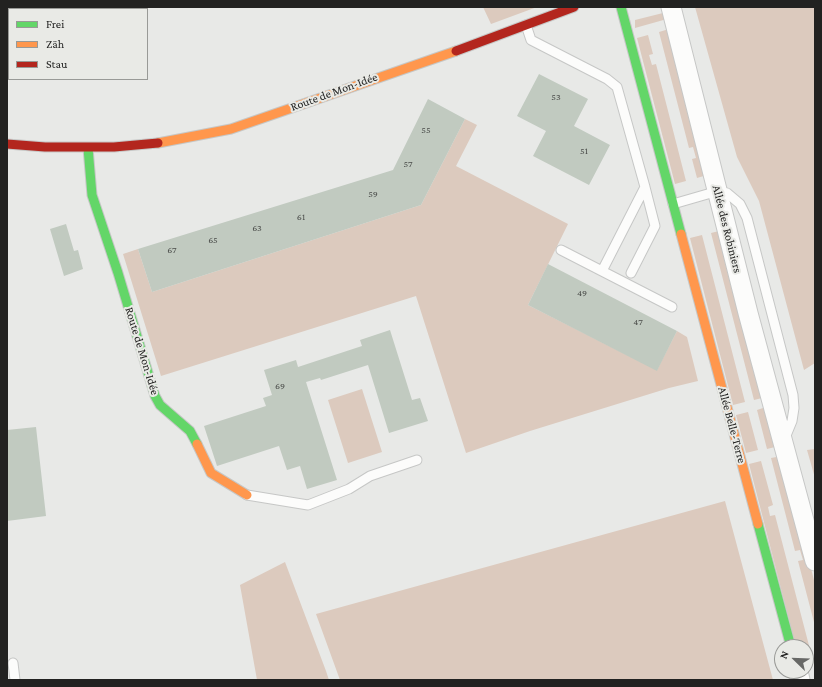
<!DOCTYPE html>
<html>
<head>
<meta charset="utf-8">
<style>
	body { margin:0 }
	#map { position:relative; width:822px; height:687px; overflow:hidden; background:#e8e9e7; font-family:"Crimson Pro",serif }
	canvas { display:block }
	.frame { position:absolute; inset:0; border:8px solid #222221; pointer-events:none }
	.legend { position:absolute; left:8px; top:8px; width:140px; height:72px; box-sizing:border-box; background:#e9eae6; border:1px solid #999a97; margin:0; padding:5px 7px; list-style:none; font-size:12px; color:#222221 }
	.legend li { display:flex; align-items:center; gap:8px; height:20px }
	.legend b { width:20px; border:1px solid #999a97 }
	.north { position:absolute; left:774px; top:639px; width:40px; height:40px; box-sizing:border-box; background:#e9eae6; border:1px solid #999a97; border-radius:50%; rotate:293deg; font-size:11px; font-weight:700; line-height:16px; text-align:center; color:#222221 }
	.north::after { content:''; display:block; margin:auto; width:14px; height:18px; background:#676866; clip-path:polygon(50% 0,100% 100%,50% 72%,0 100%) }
</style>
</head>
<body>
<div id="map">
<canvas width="822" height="687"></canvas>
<div class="frame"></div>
<ul class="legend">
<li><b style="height:5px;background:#63d668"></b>Frei</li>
<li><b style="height:5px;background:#ff974d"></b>Zäh</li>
<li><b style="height:5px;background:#b3261e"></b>Stau</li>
</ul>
<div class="north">N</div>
</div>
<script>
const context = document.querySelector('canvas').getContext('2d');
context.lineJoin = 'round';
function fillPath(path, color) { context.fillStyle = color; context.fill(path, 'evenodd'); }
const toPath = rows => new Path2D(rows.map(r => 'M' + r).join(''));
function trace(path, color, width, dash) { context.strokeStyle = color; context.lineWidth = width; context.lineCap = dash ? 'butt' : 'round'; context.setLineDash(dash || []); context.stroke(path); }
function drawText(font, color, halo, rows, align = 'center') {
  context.font = font + ' "Crimson Pro",serif'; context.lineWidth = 4; context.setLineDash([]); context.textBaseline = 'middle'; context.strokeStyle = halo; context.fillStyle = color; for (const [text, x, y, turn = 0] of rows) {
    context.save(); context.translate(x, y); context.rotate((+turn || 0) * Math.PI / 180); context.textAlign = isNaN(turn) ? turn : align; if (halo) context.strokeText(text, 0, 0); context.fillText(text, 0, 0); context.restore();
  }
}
fillPath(toPath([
	[483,7,537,7,491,24],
	[695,7,815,7,815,363,804,370,759,201,737,157],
	[663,13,667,19,635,28,635,20],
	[669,29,707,175,697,178,692,159,696,158,693,147,689,148,659,32],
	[648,35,653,54,649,55,652,65,656,64,686,181,675,184,637,38],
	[465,119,477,125,456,166,568,224,528,305,657,370,677,331,687,337,698,381,669,388,530,431,466,453,416,296,161,376,123,254,138,249,152,292,421,205],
	[723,230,766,397,754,400,711,233],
	[702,235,745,402,733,405,690,238],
	[362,389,382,452,348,463,328,400],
	[769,406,779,446,767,449,757,410],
	[748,412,758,450,746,453,736,415],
	[815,449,815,478,807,450],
	[782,456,815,584,815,626,798,561,803,560,800,550,795,551,771,458],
	[761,461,773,505,768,507,770,516,775,515,812,657,806,659,806,647,796,647,749,464],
	[725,501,773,680,340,680,316,614],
	[285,562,326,671,329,680,257,680,240,585]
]), '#dccabe');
fillPath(toPath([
	[539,74,588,99,574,126,610,145,589,185,533,156,546,131,517,116],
	[428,99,465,119,421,205,152,292,138,249,393,170],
	[66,224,74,251,78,250,83,269,64,276,50,229],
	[548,264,677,331,657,371,528,305],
	[390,330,412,400,420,398,428,421,389,433,368,365,321,380,320,378,306,382,337,480,307,489,300,466,287,470,279,446,217,466,204,426,266,406,263,398,272,395,264,370,296,360,298,367,362,346,360,340],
	[36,427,46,516,7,521,7,430]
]), '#c1cac0');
const lane = toPath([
	[526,25,531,40,607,79,617,87,645,187,602,271],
	[673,204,718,191,727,193,740,204,747,218,793,395,794,408,792,421,785,438],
	[561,250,672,307],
	[631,273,655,226,645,187],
	[247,495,308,505,349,489,370,476,417,460],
	[13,663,15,680]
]);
const street = toPath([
	[671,7,748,313,815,561],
	[798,671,800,680]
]);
const fast = toPath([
	[621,7,681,234],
	[88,148,92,195,118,273,155,396,160,405,190,431,197,444],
	[758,524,791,647]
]);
const slow = toPath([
	[158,143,231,129,456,51],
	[681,234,758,524],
	[197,444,211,473,247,495]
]);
const jam = toPath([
	[456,51,574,7],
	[7,144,45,147,114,147,158,143]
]);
trace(lane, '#c6c7c6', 11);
trace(street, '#c6c7c6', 21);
trace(fast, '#c6c7c6', 11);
trace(slow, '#c6c7c6', 11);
trace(jam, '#c6c7c6', 11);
trace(lane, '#fcfcfb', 9);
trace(street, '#fcfcfb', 19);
trace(fast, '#63d668', 9);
trace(slow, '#ff974d', 9);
trace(jam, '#b3261e', 9);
drawText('10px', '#4a4c49', null, [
	["53",556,97],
	["55",426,130],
	["51",584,151],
	["57",408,164],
	["59",373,194],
	["61",301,217],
	["63",257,228],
	["65",213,240],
	["67",172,250],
	["49",582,293],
	["47",638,322],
	["69",280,386]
]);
drawText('12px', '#222221', '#e9eae6', [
	["Route de Mon-Idée",334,92,-20],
	["Allée des Robiniers",727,229,76],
	["Route de Mon-Idée",142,351,73],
	["Allée Belle-Terre",732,425,75]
]);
</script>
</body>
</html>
